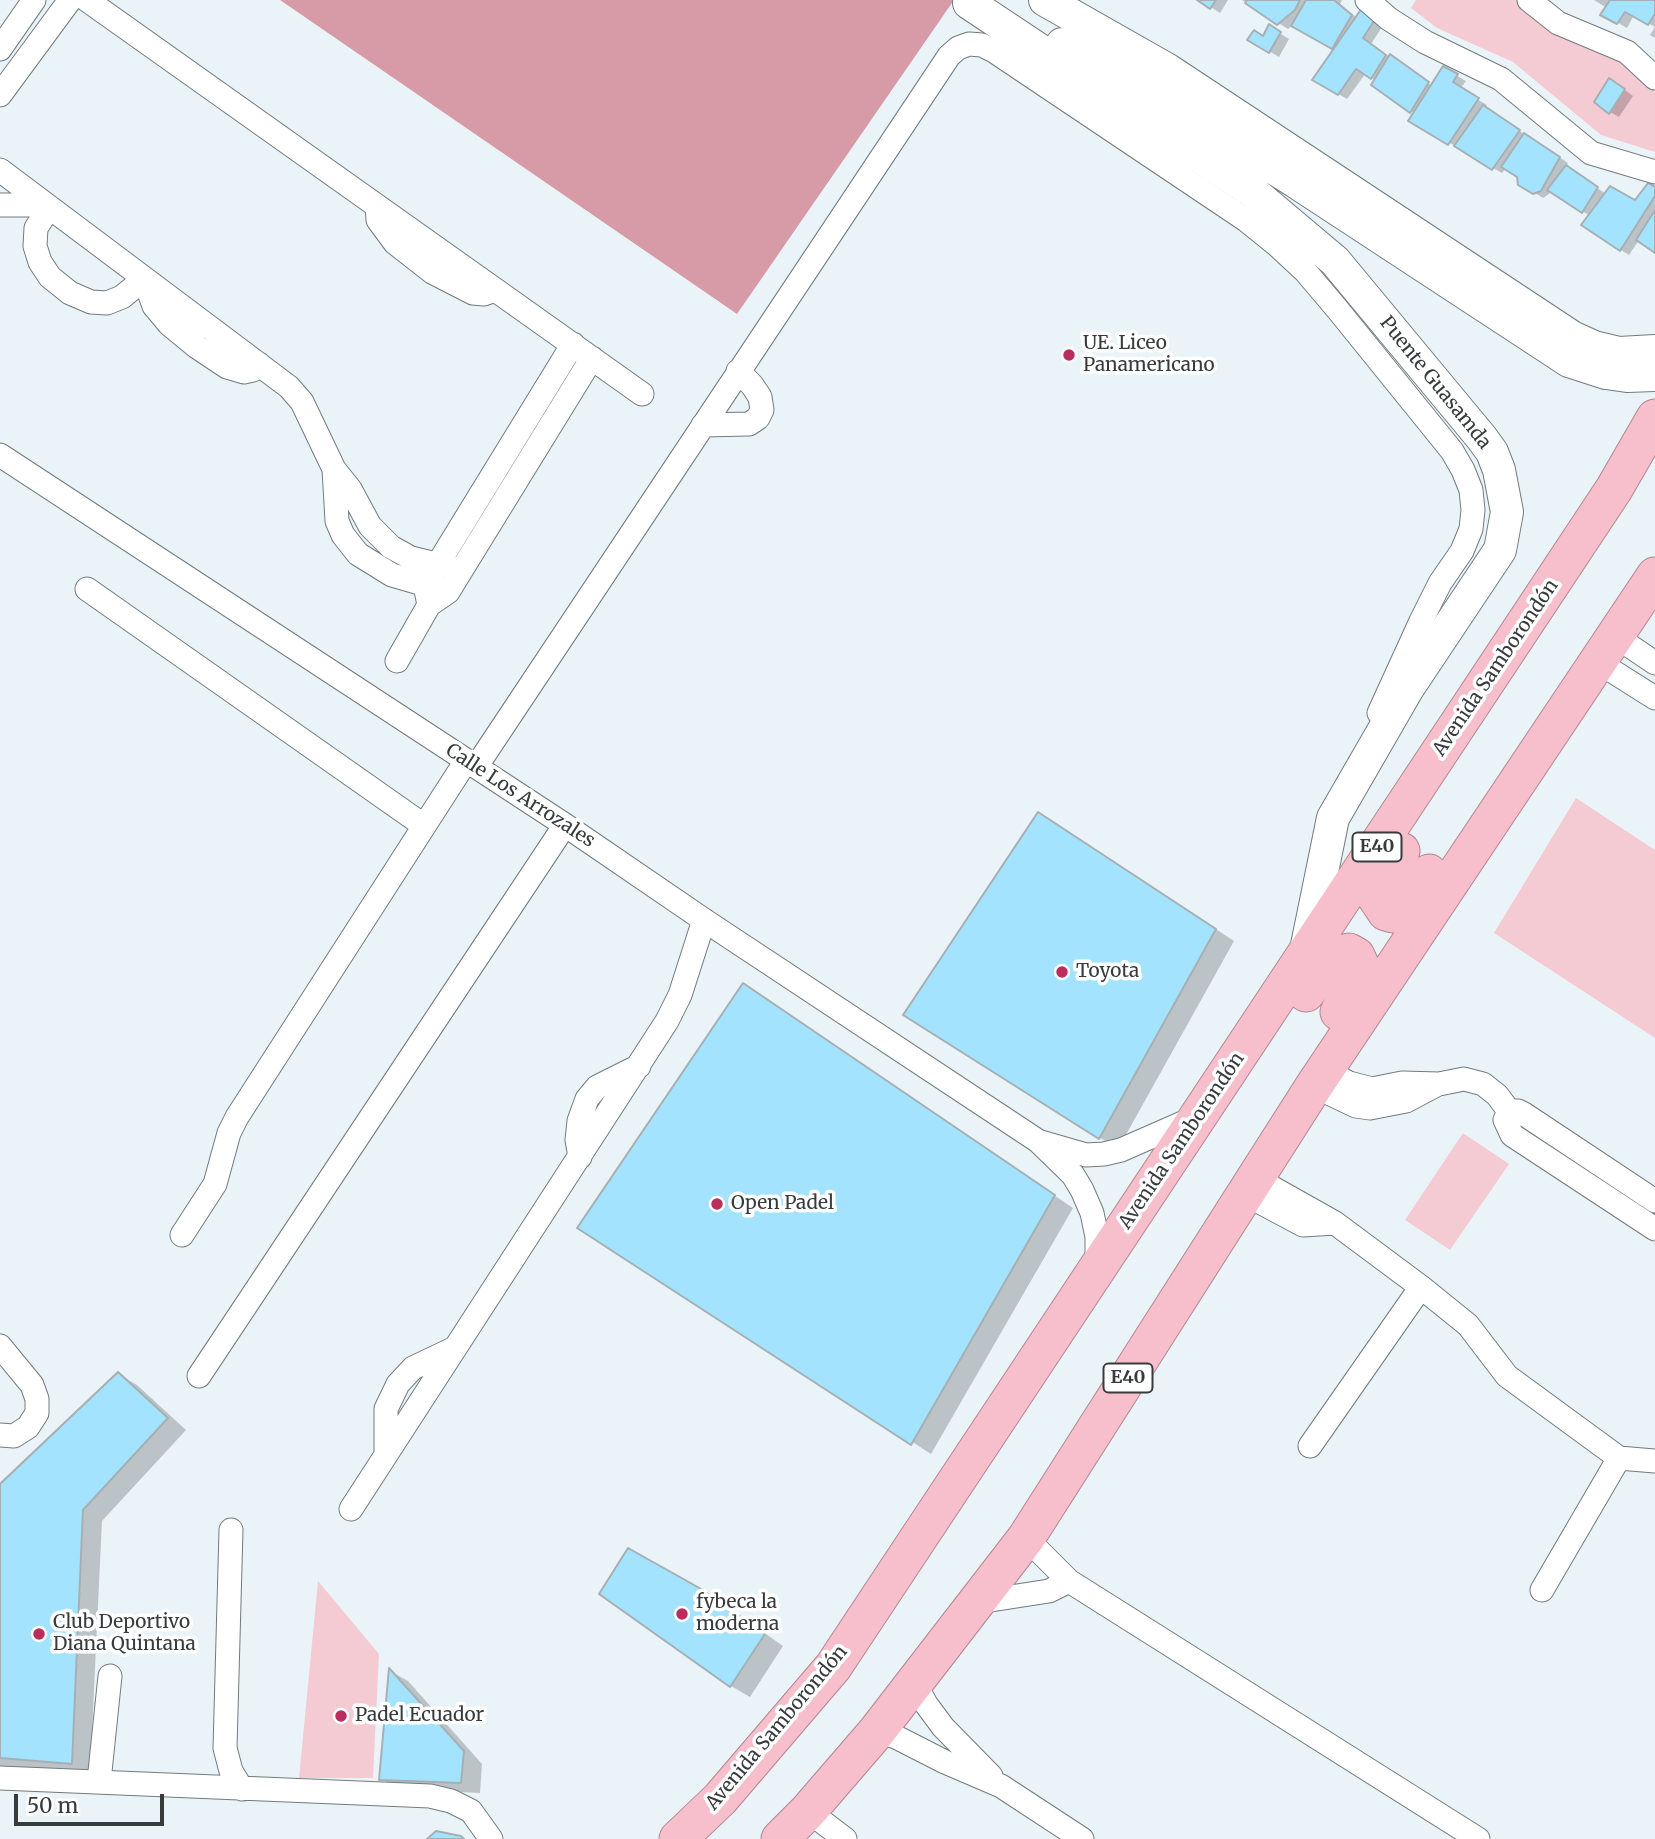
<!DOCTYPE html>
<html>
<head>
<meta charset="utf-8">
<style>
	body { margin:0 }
	#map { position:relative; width:1655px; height:1839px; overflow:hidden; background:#eaf4f8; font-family:Merriweather,serif }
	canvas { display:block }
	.scale { position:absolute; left:14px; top:1794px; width:150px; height:32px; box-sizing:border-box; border:4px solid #373b3c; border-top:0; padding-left:9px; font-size:21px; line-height:24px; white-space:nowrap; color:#373b3c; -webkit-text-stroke:5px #fff; paint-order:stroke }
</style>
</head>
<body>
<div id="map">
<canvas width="1655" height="1839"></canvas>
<div class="scale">50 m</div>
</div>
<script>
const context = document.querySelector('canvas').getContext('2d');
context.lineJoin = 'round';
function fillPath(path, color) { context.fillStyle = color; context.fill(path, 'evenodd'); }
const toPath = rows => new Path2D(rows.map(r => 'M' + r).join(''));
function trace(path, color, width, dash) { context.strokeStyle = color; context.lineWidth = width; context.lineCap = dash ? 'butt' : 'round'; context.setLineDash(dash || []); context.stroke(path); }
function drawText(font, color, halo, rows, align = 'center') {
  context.font = font + ' Merriweather,serif'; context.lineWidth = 7; context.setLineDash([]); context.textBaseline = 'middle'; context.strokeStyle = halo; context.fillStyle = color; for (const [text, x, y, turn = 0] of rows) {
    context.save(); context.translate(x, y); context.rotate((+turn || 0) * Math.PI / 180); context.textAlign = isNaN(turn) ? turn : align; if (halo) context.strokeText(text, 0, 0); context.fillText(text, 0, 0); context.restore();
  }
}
fillPath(toPath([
	[1416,0,1518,0,1623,56,1655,85,1655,152,1601,135,1513,62,1437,28,1411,8],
	[1576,798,1655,850,1655,1038,1494,933],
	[1463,1133,1509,1164,1450,1250,1405,1220],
	[318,1581,379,1654,373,1778,299,1778]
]), '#f5cbd3');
fillPath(toPath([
	[280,0,954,0,737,314]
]), '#d69ba7');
fillPath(toPath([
	[1200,0,1228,0,1220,13],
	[1242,0,1342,0,1340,4,1357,18,1362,10,1382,27,1371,44,1432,86,1443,68,1466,81,1460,89,1487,105,1485,108,1568,163,1566,167,1606,194,1636,203,1655,189,1655,251,1639,240,1629,255,1621,250,1590,216,1552,192,1543,198,1520,184,1518,176,1506,168,1502,173,1410,120,1415,114,1366,73,1347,99,1315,80,1336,49,1293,25,1288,29],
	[1594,0,1655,0,1655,27,1634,15,1627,28,1603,14,1607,8],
	[1270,27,1289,39,1279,57,1250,40,1264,37],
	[1655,27,1655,38,1650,35],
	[1618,85,1633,96,1619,117,1610,112],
	[1058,825,1234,941,1118,1149,906,1015],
	[762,997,1073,1208,931,1454,580,1227],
	[118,1374,137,1385,186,1430,102,1521,90,1774,0,1767,0,1486],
	[628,1550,722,1603,783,1646,750,1697,731,1686,601,1593],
	[390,1671,408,1681,482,1764,480,1793,400,1789,381,1779]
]), '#0003');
const building = toPath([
	[1197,0,1216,0,1210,9,1197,0],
	[1247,0,1300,0,1295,10,1277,25,1245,3,1247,0],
	[1306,0,1334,0,1352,15,1332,49,1291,26,1306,0],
	[1610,0,1655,0,1655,14,1648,25,1625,12,1617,24,1600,15,1610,0],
	[1362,8,1374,21,1363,38,1386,55,1371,79,1356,69,1338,95,1312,80,1362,8],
	[1269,24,1281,32,1269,53,1247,40,1254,30,1263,36,1269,24],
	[1390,54,1429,82,1410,113,1371,85,1390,54],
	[1443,66,1458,74,1453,82,1479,98,1448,145,1408,121,1443,66],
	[1609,78,1625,89,1609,114,1594,102,1609,78],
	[1483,105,1520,130,1492,170,1454,146,1483,105],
	[1524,133,1560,157,1541,191,1533,194,1518,185,1517,177,1501,167,1524,133],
	[1566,165,1598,187,1582,213,1547,190,1566,165],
	[1648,183,1655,187,1655,196,1620,251,1581,225,1610,186,1635,200,1648,183],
	[1655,210,1655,253,1636,240,1655,210],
	[1038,812,1216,929,1099,1139,903,1015,1038,812],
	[743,983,1055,1195,911,1445,577,1228,743,983],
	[118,1372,168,1418,83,1510,72,1764,0,1758,0,1484,118,1372],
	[628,1548,703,1590,765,1634,730,1687,599,1594,628,1548],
	[389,1668,464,1751,461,1783,379,1780,389,1668],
	[436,1831,461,1836,464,1839,427,1839,436,1831]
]);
fillPath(building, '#a4e3fd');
trace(building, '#a6afb3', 2);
const minor = toPath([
	[87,0,642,394],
	[1367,0,1389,19,1425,42,1501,79,1591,153,1655,172],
	[1529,0,1558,23,1627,52,1655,78],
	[0,49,34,0],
	[0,95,70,0],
	[0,170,289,387,302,402,334,469,350,489,370,526,391,547,411,558,460,570],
	[0,205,45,205],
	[377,206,378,220,395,243,432,272,473,293,484,294,495,290],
	[49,208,36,228,35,246,40,262,50,277,70,293,91,302,107,303,122,297,144,279],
	[151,284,150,295,154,306,169,324,197,347,227,367,244,372,253,370,259,364],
	[703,425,749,424,758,418,762,410,760,397,752,385,738,371],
	[0,455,565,825,704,920,1038,1141,1073,1175,1082,1190,1092,1213,1097,1237,1097,1267],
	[334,469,337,521,343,535,358,554,392,575,440,589],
	[87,589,423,825],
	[429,605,425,585,573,344],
	[1615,636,1655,663],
	[397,661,429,605,448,592,592,358],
	[1598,662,1655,698],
	[476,767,949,56,958,48,969,44,982,45,994,51,1246,220,1277,245,1305,271,1338,310,1452,451,1463,470,1471,490,1473,510,1471,529,1462,551,1440,583,1421,621,1379,713],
	[1325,1070,1349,1083,1372,1089,1402,1083,1439,1084,1464,1079,1483,1084,1497,1095,1509,1111,1518,1111,1524,1114,1655,1201],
	[1314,1086,1356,1106,1370,1108,1406,1101,1438,1084],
	[1509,1111,1505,1120,1512,1135,1655,1229],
	[1041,1142,1086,1155,1104,1154,1121,1150,1194,1118],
	[580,1157,577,1140,579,1121,587,1099,597,1087,639,1066],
	[1255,1178,1335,1223,1421,1287,1468,1325,1507,1376,1619,1458,1655,1461],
	[1245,1194,1303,1225,1335,1223],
	[182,1235,215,1184,229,1133,237,1117,466,761],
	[0,1346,32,1385,37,1399,37,1413,28,1427,14,1436,0,1435],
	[199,1376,565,825],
	[1310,1446,1421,1287],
	[386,1455,386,1409,398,1384,413,1368,455,1348],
	[351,1509,667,1021,680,995,704,920],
	[231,1530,225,1748,231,1771,242,1789],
	[1026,1538,1069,1581,1478,1839],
	[1542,1590,1619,1458],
	[978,1602,1049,1591,1069,1581],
	[914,1682,926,1704,943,1727,991,1776],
	[877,1731,896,1737,945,1762,1001,1786,1082,1839],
	[0,1778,430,1796,451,1801,471,1811,491,1839],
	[99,1781,110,1676],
	[808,1811,845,1839]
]);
const secondary = toPath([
	[1045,0,1168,70,1572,337,1594,347,1619,353,1655,351],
	[969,3,1253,192,1335,261,1481,437,1492,452,1499,470,1507,512,1500,550,1408,688,1333,818,1306,950],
	[1062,44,1138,84,1296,182,1569,361,1606,373,1627,376,1655,375]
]);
const trunk = toPath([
	[1401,851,1378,889,1376,897,1386,912,1393,914,1406,908,1429,873],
	[1306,993,1336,955,1349,952,1356,956,1362,969,1339,1012],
	[678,1839,720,1799,833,1667,1614,489,1655,418],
	[780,1839,808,1811,877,1731,1026,1538,1314,1086,1655,576]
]);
trace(minor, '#727a7e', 25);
trace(secondary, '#727a7e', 34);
trace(trunk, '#b28690', 39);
trace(minor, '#fff', 23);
trace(secondary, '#fff', 32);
trace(trunk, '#f6bfcb', 37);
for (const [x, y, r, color] of [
	[1069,355,7,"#bb2d5e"],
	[1062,972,7,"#bb2d5e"],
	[717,1204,7,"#bb2d5e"],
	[682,1614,7,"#bb2d5e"],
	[39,1634,7,"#bb2d5e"],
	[341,1716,7,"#bb2d5e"]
]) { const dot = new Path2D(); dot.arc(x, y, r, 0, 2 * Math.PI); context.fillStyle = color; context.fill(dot); trace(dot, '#fff', 2.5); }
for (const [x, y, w] of [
	[1377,847,49],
	[1128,1378,49]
]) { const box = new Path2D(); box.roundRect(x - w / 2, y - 14.5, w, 29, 5); context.fillStyle = '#fff'; context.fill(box); trace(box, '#373b3c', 2); }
drawText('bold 18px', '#373b3c', null, [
	["E40",1377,847],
	["E40",1128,1378]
]);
drawText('19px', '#373b3c', '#fff', [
	["UE. Liceo",1083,344],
	["Panamericano",1083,366],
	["Toyota",1076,972],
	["Open Padel",731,1204],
	["fybeca la",696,1603],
	["moderna",696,1625],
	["Club Deportivo",53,1623],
	["Diana Quintana",53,1645],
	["Padel Ecuador",355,1716]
], 'left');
drawText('19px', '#373b3c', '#fff', [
	["Puente Guasamda",1435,383,51],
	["Avenida Samborondón",1496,668,-56],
	["Calle Los Arrozales",520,796,33],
	["Avenida Samborondón",1182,1141,-56],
	["Avenida Samborondón",777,1728,-50]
]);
</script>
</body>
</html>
